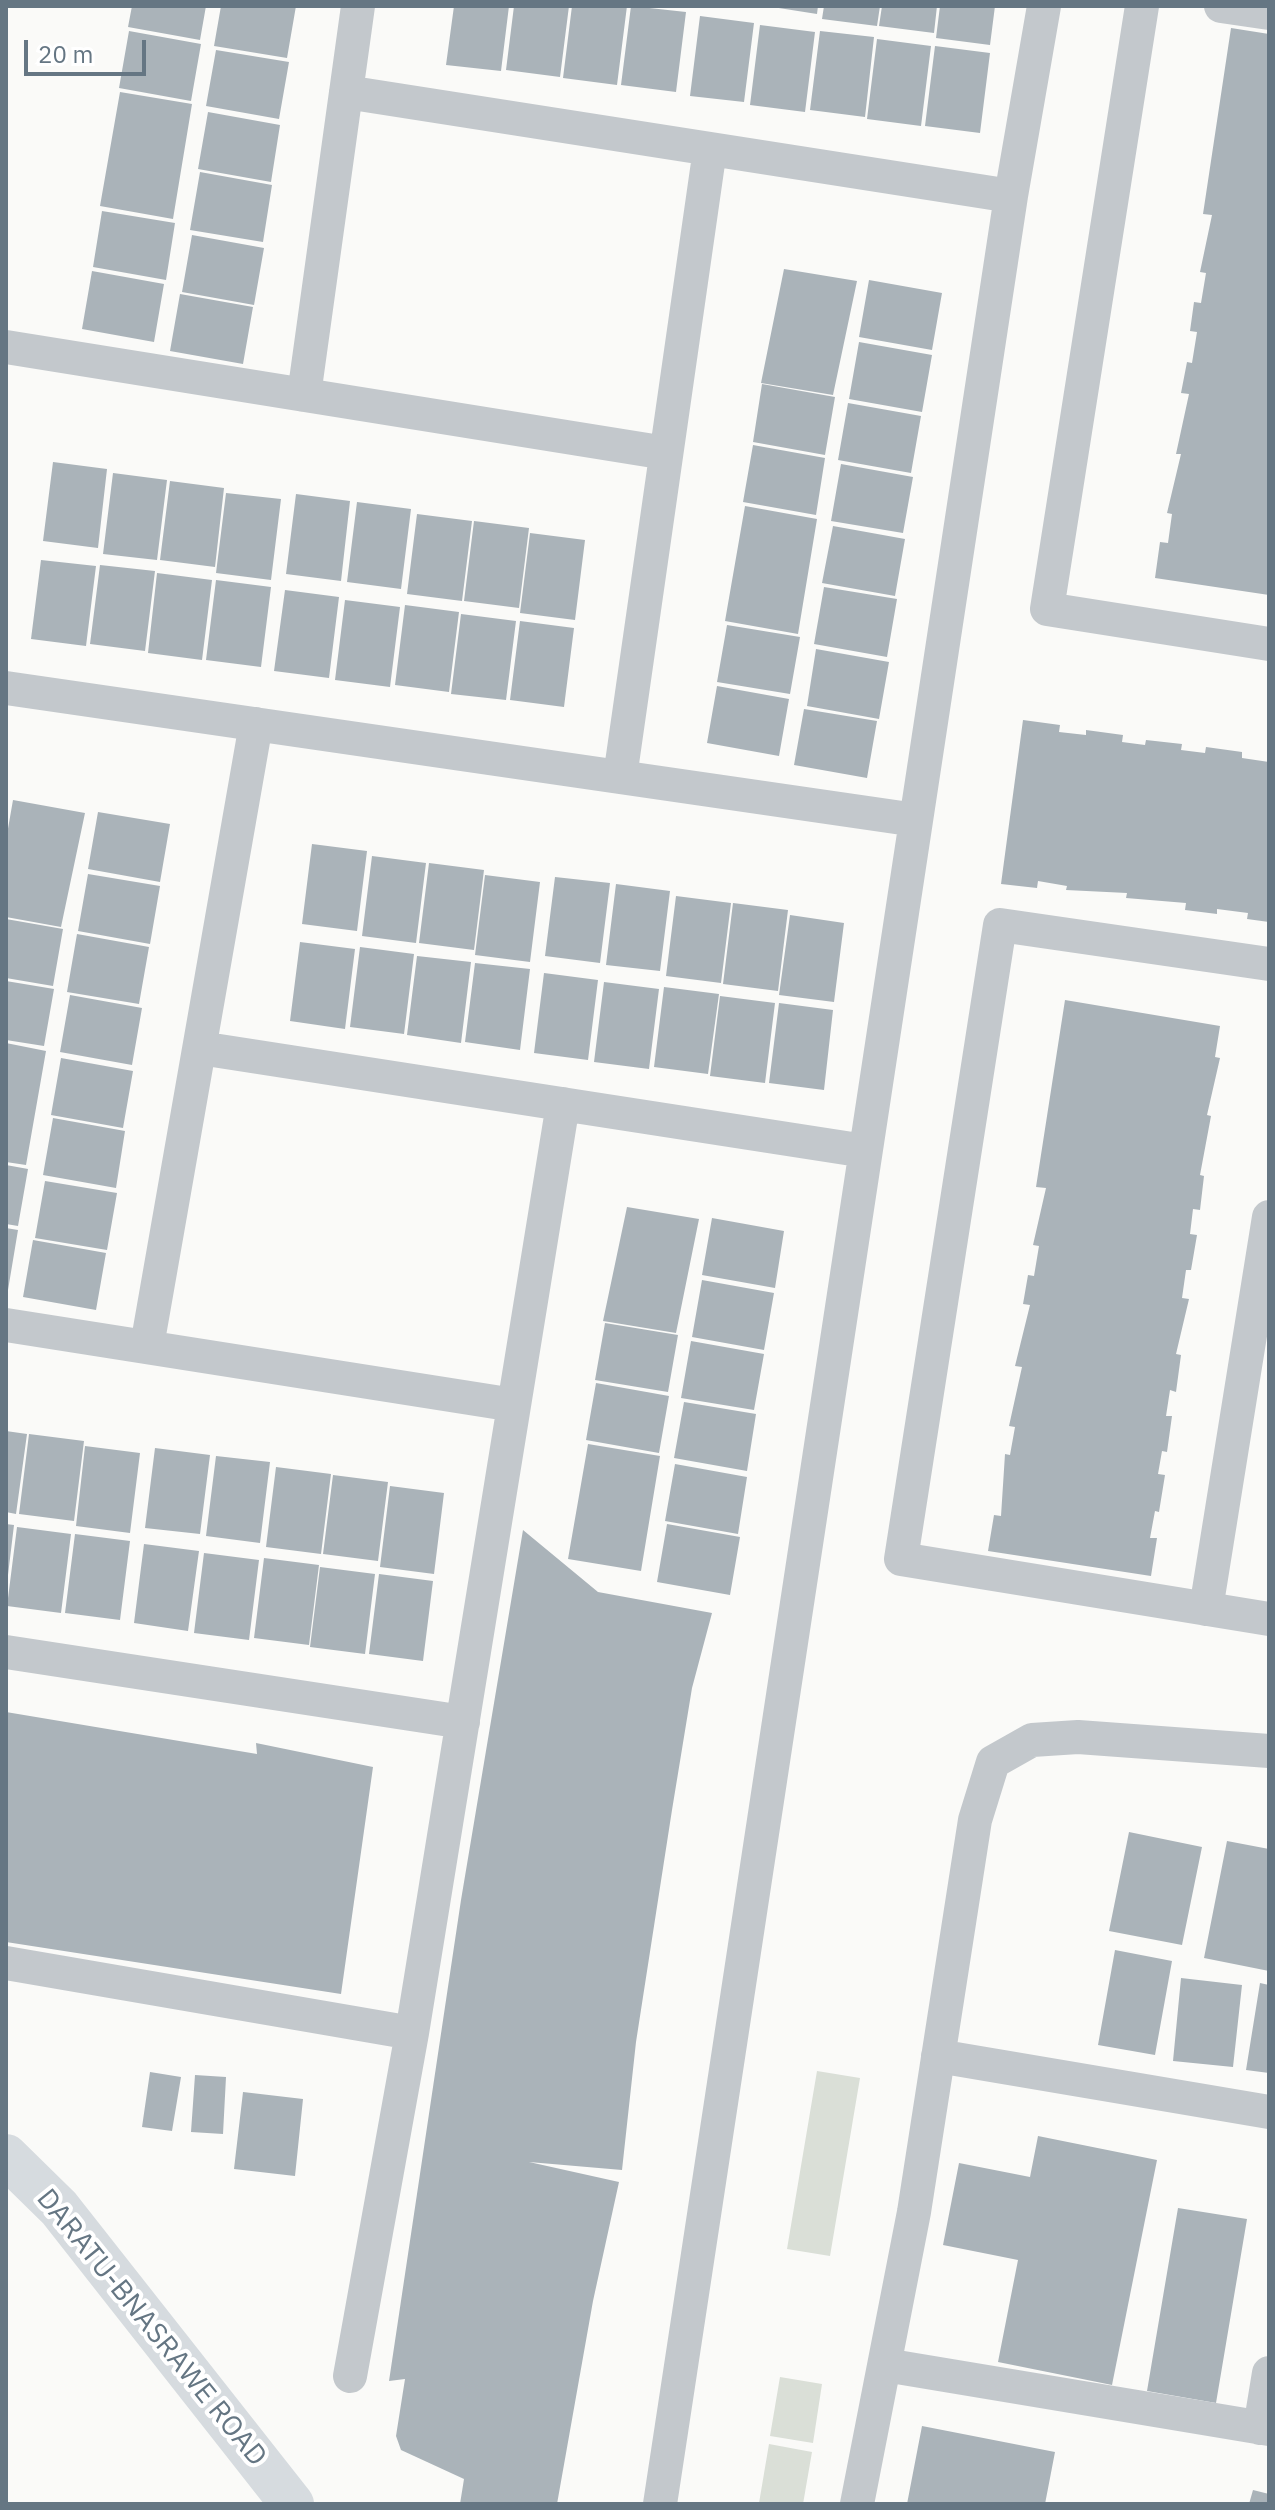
<!DOCTYPE html>
<html>
<head>
<meta charset="utf-8">
<style>
	body { margin:0 }
	#map { position:relative; width:1275px; height:2510px; overflow:hidden; background:#fafaf8; font-family:"IBM Plex Sans",sans-serif }
	canvas { display:block }
	.frame { position:absolute; inset:0; border:8px solid #657683; pointer-events:none }
	.scale { position:absolute; left:24px; top:40px; width:122px; height:36px; box-sizing:border-box; border:4px solid #657683; border-top:0; padding-left:10px; font-size:24px; line-height:28px; white-space:nowrap; color:#657683; -webkit-text-stroke:6px #fff; paint-order:stroke }
</style>
</head>
<body>
<div id="map">
<canvas width="1275" height="2510"></canvas>
<div class="frame"></div>
<div class="scale">20 m</div>
</div>
<script>
const context = document.querySelector('canvas').getContext('2d');
context.lineJoin = 'round';
function fillPath(path, color) { context.fillStyle = color; context.fill(path, 'evenodd'); }
const toPath = rows => new Path2D(rows.map(r => 'M' + r).join(''));
function trace(path, color, width, dash) { context.strokeStyle = color; context.lineWidth = width; context.lineCap = dash ? 'butt' : 'round'; context.setLineDash(dash || []); context.stroke(path); }
function drawText(font, color, halo, rows, align = 'center') {
  context.font = font + ' "IBM Plex Sans",sans-serif'; context.lineWidth = 8; context.setLineDash([]); context.textBaseline = 'middle'; context.strokeStyle = halo; context.fillStyle = color; for (const [text, x, y, turn = 0] of rows) {
    context.save(); context.translate(x, y); context.rotate((+turn || 0) * Math.PI / 180); context.textAlign = isNaN(turn) ? turn : align; if (halo) context.strokeText(text, 0, 0); context.fillText(text, 0, 0); context.restore();
  }
}
fillPath(toPath([
	[817,2071,860,2078,830,2256,787,2249],
	[780,2377,822,2384,813,2443,770,2436],
	[769,2444,812,2452,803,2504,759,2503]
]), '#dadfd7');
fillPath(toPath([
	[132,6,206,6,200,40,128,27],
	[221,6,296,6,287,58,214,46],
	[454,6,509,6,501,71,446,65],
	[514,6,569,6,560,77,506,70],
	[572,6,627,6,617,85,563,78],
	[631,6,686,12,676,92,621,85],
	[766,6,818,6,817,14],
	[824,6,880,6,877,26,822,19],
	[882,6,937,6,934,33,879,26],
	[940,6,995,6,990,45,936,38],
	[700,16,754,23,744,102,690,96],
	[760,25,815,32,805,112,750,105],
	[1231,28,1269,34,1269,595,1155,578,1160,542,1168,543,1172,514,1167,513,1181,454,1176,454,1189,394,1181,393,1187,362,1192,363,1197,332,1190,331,1194,302,1201,303,1206,273,1200,272,1212,215,1203,214],
	[129,31,201,44,191,101,119,88],
	[820,31,874,37,865,117,810,110],
	[877,39,931,46,921,126,867,119],
	[935,46,990,53,980,133,925,126],
	[216,50,289,62,279,119,206,106],
	[120,92,192,104,173,219,100,206],
	[208,112,280,125,271,182,198,169],
	[200,172,272,185,263,242,190,230],
	[102,211,175,223,166,280,93,267],
	[192,235,264,248,254,305,182,292],
	[784,269,857,281,833,395,761,383],
	[92,271,164,284,154,342,82,329],
	[869,280,942,293,932,350,859,337],
	[180,294,253,307,243,364,170,351],
	[859,342,932,355,922,412,849,399],
	[762,384,835,397,825,455,753,442],
	[848,403,921,416,911,473,838,460],
	[753,445,825,458,816,515,743,502],
	[53,462,107,469,98,548,43,541],
	[841,464,913,477,903,533,831,521],
	[113,473,167,480,157,560,103,554],
	[170,481,224,488,215,567,160,560],
	[226,493,281,499,271,580,216,573],
	[296,494,350,501,341,581,286,574],
	[357,502,411,509,401,589,347,582],
	[745,506,817,519,798,634,725,621],
	[417,514,472,521,462,601,407,594],
	[474,521,529,528,519,608,464,601],
	[833,526,905,539,895,596,822,583],
	[530,533,585,540,575,620,520,613],
	[41,560,96,566,86,646,31,639],
	[100,565,155,571,145,651,90,644],
	[157,573,212,580,202,660,148,653],
	[216,580,271,587,261,667,206,660],
	[824,587,897,599,887,657,814,644],
	[285,590,339,597,329,678,274,671],
	[345,600,400,607,390,687,335,680],
	[405,605,459,612,449,692,395,685],
	[461,614,516,621,506,700,451,694],
	[520,621,574,628,564,707,510,700],
	[727,625,800,637,790,694,717,682],
	[816,649,889,662,879,719,807,706],
	[717,686,789,699,779,756,707,743],
	[804,709,877,721,867,778,794,765],
	[1023,720,1060,725,1059,732,1086,735,1086,730,1123,735,1122,742,1145,745,1146,740,1182,744,1181,750,1205,753,1206,747,1242,752,1242,758,1269,762,1269,922,1247,919,1248,913,1217,909,1217,914,1185,910,1186,903,1126,898,1127,893,1066,890,1067,886,1038,881,1037,888,1001,884],
	[13,800,85,813,61,927,6,917,6,840],
	[98,812,170,824,160,882,88,869],
	[312,844,367,851,357,931,302,924],
	[372,856,426,863,416,943,362,936],
	[429,863,484,870,474,950,419,943],
	[88,874,160,886,150,944,78,931],
	[485,875,540,882,530,962,475,955],
	[555,877,610,883,600,963,545,956],
	[616,884,670,891,660,971,606,965],
	[676,896,731,903,721,983,666,976],
	[733,903,788,910,778,991,723,984],
	[790,915,844,923,834,1002,779,995],
	[6,919,63,929,53,986,6,978],
	[77,934,149,947,139,1004,67,992],
	[300,942,355,949,345,1029,290,1021],
	[360,947,414,954,404,1034,350,1027],
	[417,956,471,962,461,1043,407,1035],
	[475,963,530,969,520,1050,465,1042],
	[544,973,598,980,588,1060,534,1053],
	[6,981,54,989,44,1046,6,1040],
	[604,982,659,989,649,1069,594,1062],
	[664,987,719,994,708,1074,654,1067],
	[70,995,142,1008,132,1065,60,1052],
	[720,996,775,1003,765,1083,710,1076],
	[1065,1000,1220,1026,1215,1057,1220,1058,1207,1115,1211,1116,1200,1175,1204,1176,1200,1210,1193,1209,1190,1234,1197,1235,1191,1270,1186,1270,1182,1298,1189,1299,1176,1354,1181,1355,1176,1392,1170,1390,1166,1416,1172,1416,1167,1452,1162,1451,1158,1474,1165,1475,1159,1512,1155,1511,1150,1538,1157,1538,1151,1576,988,1551,994,1515,1001,1516,1005,1454,1010,1455,1015,1427,1009,1426,1022,1367,1015,1366,1030,1305,1023,1304,1028,1275,1034,1276,1039,1246,1033,1245,1046,1188,1036,1187],
	[779,1003,833,1010,824,1090,769,1083],
	[6,1043,46,1051,26,1165,6,1162],
	[61,1058,133,1071,123,1128,51,1115],
	[53,1118,125,1131,116,1188,43,1175],
	[6,1165,28,1169,18,1226,6,1224],
	[45,1181,117,1193,107,1250,35,1238],
	[627,1207,699,1219,676,1333,603,1321],
	[712,1218,784,1231,775,1288,702,1275],
	[6,1228,18,1230,8,1290,6,1290],
	[33,1240,106,1253,96,1310,23,1297],
	[702,1280,774,1293,764,1350,692,1337],
	[605,1323,678,1335,668,1392,595,1380],
	[691,1341,764,1354,754,1410,681,1398],
	[596,1383,669,1396,659,1453,586,1440],
	[684,1402,756,1414,747,1471,674,1458],
	[6,1431,27,1434,16,1514,6,1512],
	[29,1434,84,1441,74,1521,19,1514],
	[588,1444,660,1456,641,1571,568,1559],
	[85,1446,140,1453,130,1533,76,1526],
	[155,1448,210,1455,200,1534,145,1528],
	[216,1456,270,1462,260,1543,206,1536],
	[675,1464,747,1477,738,1534,665,1521],
	[276,1467,331,1474,321,1554,266,1547],
	[333,1475,388,1482,378,1561,323,1554],
	[390,1486,444,1493,434,1574,380,1567],
	[6,1524,14,1525,8,1575,6,1575],
	[667,1524,740,1537,730,1595,657,1582],
	[17,1527,71,1534,61,1613,7,1606],
	[523,1530,598,1592,712,1613,692,1688,672,1810,636,2042,622,2170,529,2162,619,2182,593,2301,557,2504,460,2504,464,2479,401,2450,396,2436,405,2379,389,2381,461,1900],
	[75,1534,130,1541,120,1620,65,1613],
	[144,1544,199,1551,188,1631,134,1623],
	[204,1553,259,1560,249,1640,194,1633],
	[264,1558,319,1565,309,1645,254,1638],
	[320,1567,375,1574,365,1654,310,1647],
	[379,1574,433,1581,423,1661,369,1654],
	[6,1712,257,1754,256,1743,373,1767,341,1994,6,1942],
	[1129,1832,1202,1847,1182,1945,1109,1931],
	[1227,1841,1269,1849,1269,1971,1204,1958],
	[1115,1950,1172,1961,1155,2055,1098,2045],
	[1181,1978,1242,1985,1233,2067,1173,2061],
	[1260,1983,1269,1985,1269,2073,1246,2070],
	[150,2072,181,2077,172,2131,142,2127],
	[195,2075,226,2077,223,2134,191,2132],
	[243,2092,303,2099,295,2176,234,2169],
	[1038,2136,1157,2160,1112,2385,998,2362,1018,2260,943,2245,959,2163,1030,2177],
	[1178,2208,1247,2219,1216,2403,1147,2391],
	[922,2426,1055,2452,1045,2504,907,2504],
	[1253,2490,1269,2494,1269,2504,1249,2504]
]), '#aab3b9');
trace(toPath([
	[1142,6,1047,609,1269,644],
	[1221,6,1269,13],
	[346,92,1011,196],
	[6,347,666,453],
	[304,395,358,6],
	[6,688,916,820],
	[620,777,710,149],
	[1269,964,1000,925,901,1559,1269,1619],
	[200,1048,865,1151],
	[6,1325,514,1405],
	[147,1346,256,724],
	[1206,1609,1269,1217],
	[6,1652,463,1722],
	[6,1963,412,2033],
	[938,2056,1269,2112],
	[885,2365,1269,2429],
	[350,2376,412,2033,563,1104],
	[1260,2428,1269,2373],
	[660,2504,1011,196,1044,6],
	[857,2504,914,2212,975,1820,993,1762,1032,1740,1078,1737,1269,1751]
]), '#c3c8cc', 34);
trace(toPath([
	[6,2156,59,2208,292,2504]
]), '#d6dbdf', 44);
drawText('28px', '#657683', '#fff', [
	["DARATU-BNASRAWE ROAD",151,2328,51]
]);
</script>
</body>
</html>
